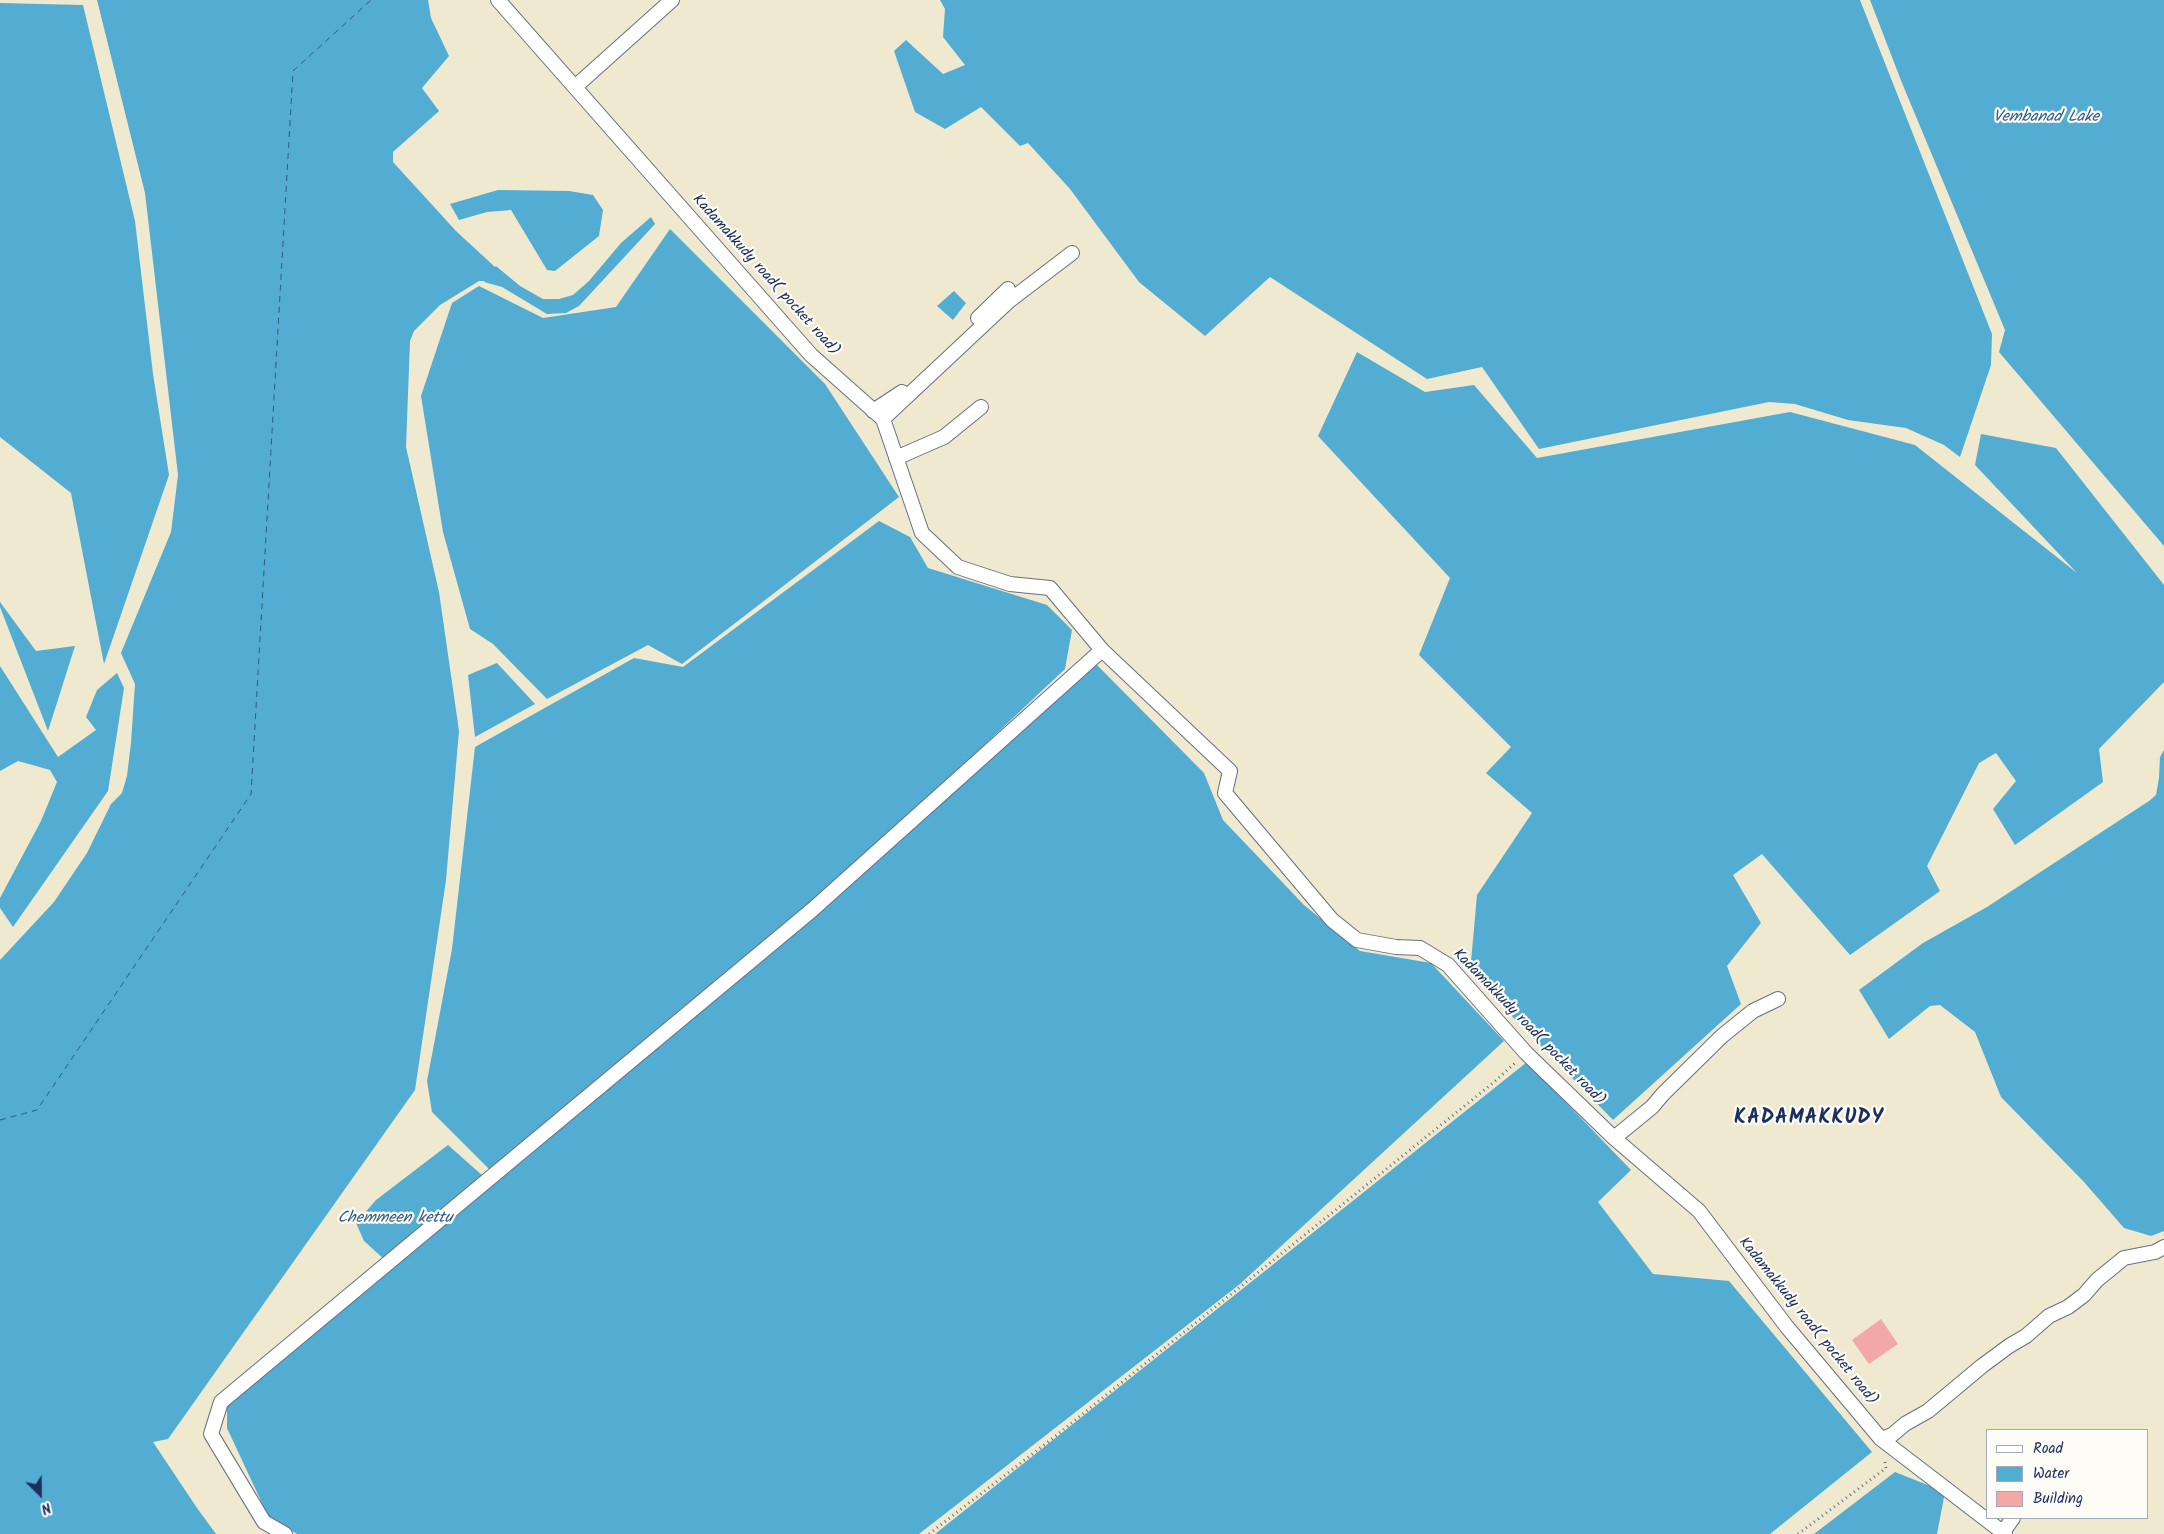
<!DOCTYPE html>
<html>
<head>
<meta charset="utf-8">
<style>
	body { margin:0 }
	#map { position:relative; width:2164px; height:1534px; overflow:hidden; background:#efe9cf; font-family:Kalam,sans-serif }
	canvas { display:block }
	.legend { position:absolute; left:1986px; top:1429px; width:162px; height:90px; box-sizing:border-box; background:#fdfcf7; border:1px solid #a3aaba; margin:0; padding:6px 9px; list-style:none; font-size:15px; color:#1b2f5e }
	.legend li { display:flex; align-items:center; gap:10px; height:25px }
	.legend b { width:25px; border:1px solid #a3aaba }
	.north { position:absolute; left:15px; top:1469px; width:50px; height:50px; -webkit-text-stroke:4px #fdfcf7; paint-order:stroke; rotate:157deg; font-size:14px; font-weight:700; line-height:20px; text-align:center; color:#1b2f5e }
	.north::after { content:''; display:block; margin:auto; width:18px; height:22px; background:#1b2f5e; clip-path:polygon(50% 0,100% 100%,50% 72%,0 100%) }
</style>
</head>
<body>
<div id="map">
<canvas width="2164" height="1534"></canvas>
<ul class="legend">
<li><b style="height:6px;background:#fff"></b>Road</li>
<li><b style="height:14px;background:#53acd1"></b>Water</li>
<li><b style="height:14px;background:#f2a8a4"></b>Building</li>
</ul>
<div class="north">N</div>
</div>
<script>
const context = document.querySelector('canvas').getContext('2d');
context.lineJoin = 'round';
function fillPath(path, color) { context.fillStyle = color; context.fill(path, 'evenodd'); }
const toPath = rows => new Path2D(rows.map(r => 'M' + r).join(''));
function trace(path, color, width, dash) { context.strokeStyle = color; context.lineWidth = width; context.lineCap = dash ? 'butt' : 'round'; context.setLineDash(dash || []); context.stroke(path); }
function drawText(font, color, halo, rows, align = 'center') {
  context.font = font + ' Kalam,sans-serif'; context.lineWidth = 4.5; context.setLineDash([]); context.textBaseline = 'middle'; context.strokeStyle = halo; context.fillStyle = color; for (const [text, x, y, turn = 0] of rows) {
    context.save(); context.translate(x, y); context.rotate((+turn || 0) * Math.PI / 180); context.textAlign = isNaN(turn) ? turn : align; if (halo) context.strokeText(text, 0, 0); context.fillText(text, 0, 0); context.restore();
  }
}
fillPath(toPath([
	[97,0,428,0,431,18,449,56,422,88,439,111,393,152,393,162,456,231,495,267,496,266,520,286,543,299,559,299,573,295,589,281,621,243,651,217,655,224,579,306,566,313,547,314,502,287,484,282,485,281,479,281,440,305,414,331,410,341,406,447,439,592,459,731,446,880,415,1090,168,1439,153,1442,197,1508,216,1534,0,1534,0,960,54,902,87,853,111,804,122,793,127,776,131,743,135,684,121,653,171,532,178,475,145,193],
	[940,0,1860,0,1992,334,1991,365,1960,457,1944,445,1906,428,1848,420,1795,404,1769,402,1539,449,1482,367,1427,379,1270,277,1205,336,1139,282,1070,189,1028,143,1020,146,981,107,945,129,915,112,894,51,906,40,943,74,965,65,943,37,945,9],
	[1870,0,2164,0,2164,546,1999,352,2005,330,1902,83],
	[0,3,83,5,135,221,153,374,169,475,104,664,71,493,0,437],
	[498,190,569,191,593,195,603,210,599,236,555,271,547,270,511,210,487,212,459,220,450,204],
	[670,229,825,384,899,497,682,664,648,645,547,699,493,644,470,629,443,532,421,396,452,303,479,286,543,318,616,307],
	[954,291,966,303,953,320,937,306],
	[1357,352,1425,392,1474,385,1537,458,1790,412,1915,445,2077,573,1975,465,1981,434,2056,448,2164,585,2164,682,2099,749,2103,782,2015,845,1993,809,2016,781,1996,753,1979,763,1927,866,1940,891,1850,955,1762,854,1733,875,1761,923,1727,966,1741,1004,1613,1120,1470,973,1477,895,1532,813,1486,773,1511,747,1419,655,1450,578,1318,436],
	[879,521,910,537,928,568,1047,605,1072,630,1065,669,843,878,489,1169,432,1112,427,1081,452,949,475,747,634,658,683,667],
	[0,602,36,651,75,646,48,731,0,607],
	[497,663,535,704,475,737,468,675],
	[1095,663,1204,773,1223,820,1304,905,1360,951,1431,963,1504,1041,1240,1284,919,1534,297,1534,268,1516,227,1428,227,1406],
	[0,666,58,757,96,730,86,717,97,690,117,673,124,688,108,791,13,927,0,908,0,898,41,821,57,782,50,770,18,761,0,771],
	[2164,750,2164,1231,2151,1236,2124,1228,2084,1182,2001,1097,1975,1032,1940,1005,1930,1006,1889,1039,1859,990,1923,943,1987,907,2149,801,2156,795,2159,778,2160,757],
	[1527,1062,1631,1170,1598,1202,1653,1274,1729,1281,1872,1452,1770,1534,935,1534],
	[448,1145,483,1176,385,1260,364,1241,356,1223,376,1200],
	[1895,1472,1945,1492,1937,1534,1814,1534]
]), '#53acd1');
trace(toPath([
	[0,1120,37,1110,251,794,293,71,371,0]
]), '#2f5b86', 1, [6, 5]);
fillPath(toPath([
	[1881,1319,1898,1344,1869,1364,1852,1340]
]), '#f2a8a4');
const minor = toPath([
	[498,0,811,355,883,419,922,533,958,567,1010,584,1050,588,1102,650,1230,771,1225,793,1332,920,1357,940,1396,947,1420,948,1448,965,1526,1053,1614,1138,1699,1211,1787,1327,1881,1439,2005,1534],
	[575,87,672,0],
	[978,318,1008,289],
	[873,411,902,392],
	[883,419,1009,301,1072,253],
	[896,458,944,437,981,407],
	[1614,1138,1652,1107,1663,1094,1722,1036,1753,1011,1778,999],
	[1881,1439,1892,1435,1905,1424,1928,1411,1982,1366,2009,1346,2026,1336,2049,1316,2068,1307,2084,1295,2097,1280,2124,1258,2155,1252,2164,1247],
	[2003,1532,2013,1518],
	[285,1534,264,1522,211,1434,221,1402,812,910,1102,650]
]);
trace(minor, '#657086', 16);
trace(toPath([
	[929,1534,1048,1442,1493,1083,1515,1063],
	[1798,1534,1886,1468,1885,1462]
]), '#657086', 3, [1, 4]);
trace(minor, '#fff', 14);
drawText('15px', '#1b2f5e', '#fdfcf7', [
	["Kadamakkudy road( pocket road)",765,276,48],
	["Kadamakkudy road( pocket road)",1528,1028,46],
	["Kadamakkudy road( pocket road)",1807,1322,51]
]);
drawText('italic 16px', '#2f5b86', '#fdfcf7', [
	["Vembanad Lake",2046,118],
	["Chemmeen kettu",395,1219]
]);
context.letterSpacing = '1px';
drawText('bold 20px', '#1b2f5e', '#fdfcf7', [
	["KADAMAKKUDY",1809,1120]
]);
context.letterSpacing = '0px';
</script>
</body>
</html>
